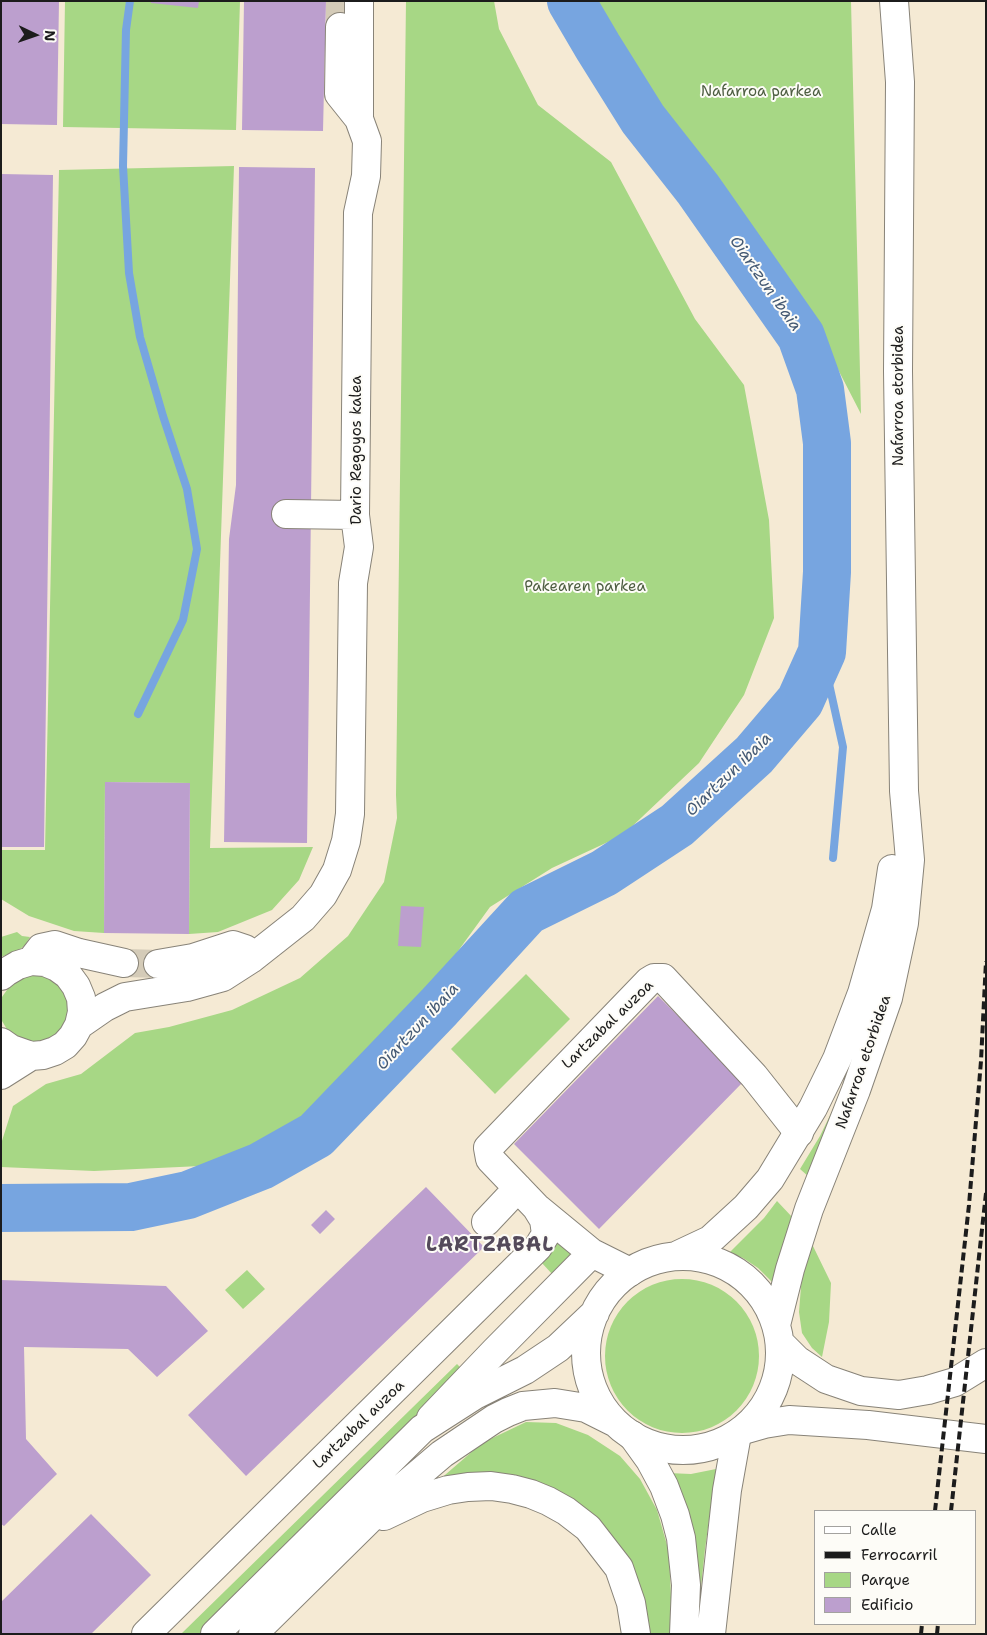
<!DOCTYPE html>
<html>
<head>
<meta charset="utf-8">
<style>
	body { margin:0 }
	#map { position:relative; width:987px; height:1635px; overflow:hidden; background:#f5ead4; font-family:"Shantell Sans",sans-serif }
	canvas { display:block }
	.frame { position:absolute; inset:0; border:2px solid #1c1c1c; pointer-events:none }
	.legend { position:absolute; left:814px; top:1510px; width:162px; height:115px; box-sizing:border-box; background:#fdfcf7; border:1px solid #a3a29f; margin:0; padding:6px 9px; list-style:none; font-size:15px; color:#1c1c1c }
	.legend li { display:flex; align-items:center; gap:10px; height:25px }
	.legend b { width:25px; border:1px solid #a3a29f }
	.north { position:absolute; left:10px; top:10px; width:50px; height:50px; -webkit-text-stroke:4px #fdfcf7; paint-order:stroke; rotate:93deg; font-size:14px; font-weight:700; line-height:20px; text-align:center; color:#1c1c1c }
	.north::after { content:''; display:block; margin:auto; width:18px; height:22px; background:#1c1c1c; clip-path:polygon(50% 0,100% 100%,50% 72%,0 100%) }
</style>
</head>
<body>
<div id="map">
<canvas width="987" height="1635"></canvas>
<div class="frame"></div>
<ul class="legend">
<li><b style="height:6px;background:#fff"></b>Calle</li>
<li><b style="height:6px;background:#1c1c1c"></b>Ferrocarril</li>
<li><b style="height:14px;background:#a7d785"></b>Parque</li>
<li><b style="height:14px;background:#bc9fce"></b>Edificio</li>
</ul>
<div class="north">N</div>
</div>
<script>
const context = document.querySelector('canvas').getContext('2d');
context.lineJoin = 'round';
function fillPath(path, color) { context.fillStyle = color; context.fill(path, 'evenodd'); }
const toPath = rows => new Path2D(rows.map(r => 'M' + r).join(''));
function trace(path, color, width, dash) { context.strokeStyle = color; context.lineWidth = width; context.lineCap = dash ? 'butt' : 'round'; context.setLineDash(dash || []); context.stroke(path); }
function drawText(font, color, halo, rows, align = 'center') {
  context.font = font + ' "Shantell Sans",sans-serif'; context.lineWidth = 4; context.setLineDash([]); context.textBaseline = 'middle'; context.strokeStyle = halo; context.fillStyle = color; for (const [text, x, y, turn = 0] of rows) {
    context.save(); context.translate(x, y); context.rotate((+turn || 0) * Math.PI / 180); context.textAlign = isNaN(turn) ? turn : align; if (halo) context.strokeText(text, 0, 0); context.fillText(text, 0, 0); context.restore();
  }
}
fillPath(toPath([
	[65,1,240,1,236,130,63,127],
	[406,1,494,1,499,29,538,105,611,162,695,319,744,385,769,520,774,618,744,695,699,763,623,835,552,868,490,907,437,980,389,1036,313,1111,222,1165,94,1171,1,1167,1,1144,13,1106,46,1084,81,1074,135,1033,169,1027,232,1010,300,978,348,936,384,882,397,818,396,795],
	[578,1,851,1,861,414,811,317,730,202,657,109],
	[234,166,210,848,313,847,299,880,272,910,218,932,189,934,190,783,105,782,104,933,74,931,29,916,1,899,1,850,45,850,59,170],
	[17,932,22,936,30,937,25,945,19,950,1,957,1,937],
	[30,974,43,975,54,980,70,999,68,1024,52,1041,28,1044,8,1031,2,1021,2,997,9,987,18,979],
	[526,974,570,1019,495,1094,451,1049],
	[838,1099,809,1177,800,1169,820,1136],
	[777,1201,793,1218,783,1244,774,1284,758,1268,743,1258,729,1253,764,1218],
	[811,1242,831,1283,829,1322,822,1357,812,1348,802,1333,799,1312,802,1274],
	[556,1243,563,1243,575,1253,553,1275,541,1262],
	[247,1270,265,1289,243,1309,225,1290],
	'605 1356a77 77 0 1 1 154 0a77 77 0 1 1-154 0Z',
	[457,1364,462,1369,201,1634,181,1634],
	[526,1422,556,1423,588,1435,620,1456,640,1479,657,1510,669,1552,671,1597,670,1634,646,1634,642,1605,633,1565,605,1527,562,1498,438,1481,482,1443],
	[716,1469,705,1549,696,1634,668,1473,691,1474]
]), '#a7d785');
trace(toPath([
	[130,1,126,30,123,166,129,273,140,337,163,416,187,489,197,549,183,620,138,714],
	[822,652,843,747,833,858]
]), '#77a5e0', 8);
trace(toPath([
	[1,1208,131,1207,188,1195,261,1166,316,1135,439,1007,527,911,604,873,677,825,754,755,800,701,822,652,827,572,827,443,820,389,801,336,698,189,643,119,598,47,571,1]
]), '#77a5e0', 48);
fillPath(toPath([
	[1,1,59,1,57,125,1,124],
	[151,1,199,1,198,8,151,3],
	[244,1,326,1,323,131,242,130],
	[239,167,315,168,307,843,224,842,229,539,236,485],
	[1,174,53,175,44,847,1,847],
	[105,782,190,783,189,934,104,933],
	[401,906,424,907,421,947,398,946],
	[658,996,744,1081,599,1229,514,1144],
	[426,1187,484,1247,246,1476,188,1415],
	[326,1210,335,1219,320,1234,311,1225],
	[1,1280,166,1286,208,1331,157,1377,128,1349,24,1347,26,1439,57,1474,4,1526,1,1524],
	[91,1514,151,1575,91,1634,1,1634,1,1602]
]), '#bc9fce');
trace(toPath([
	[340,27,340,1],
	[124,963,158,964]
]), '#d4cbb8', 28, [28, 14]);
const minor = toPath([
	[340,27,339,94,359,119],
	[286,514,355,515],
	[31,961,41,948,55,945,79,953,124,963],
	[158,964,193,958,233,945,245,949,251,959],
	[1,976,6,972,18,965,31,961,45,962,57,967,68,975,76,986,81,998,82,1012,79,1025,73,1036,65,1045,55,1051,43,1055,31,1056,11,1049,1,1042],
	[79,1025,105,1007,125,997,187,987,223,977,251,959,303,918,323,895,337,870,346,841,350,814,353,583,359,547,355,515,358,213,366,176,367,141,359,119,359,1],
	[1,1075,31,1056],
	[486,1222,518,1188],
	[630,1272,592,1253,536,1207,490,1159,488,1148,649,981,654,978,663,978,754,1076,799,1133],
	[431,1418,495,1351,592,1253],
	[632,1435,650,1460,664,1486,675,1515,681,1538,686,1585,684,1634],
	[146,1634,538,1247,546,1234,544,1220,536,1207],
	[711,1634,727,1490,737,1434]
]);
const major = toPath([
	[678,1255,710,1240,746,1207,770,1179,813,1108,837,1059,862,993,886,909,892,869],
	'586 1353a97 97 0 1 1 194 0a97 97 0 1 1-194 0Z',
	[776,1325,790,1269,809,1209,856,1090,888,998,904,923,910,860,904,791,898,371,900,82,894,1],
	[780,1343,797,1360,826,1379,861,1391,899,1395,928,1390,955,1382,986,1363],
	[743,1430,764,1424,789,1420,868,1425,986,1439],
	[384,1516,422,1498,448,1490,468,1487,491,1486,512,1489,531,1494,548,1501,566,1511,588,1528,619,1568,631,1603,636,1634],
	[215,1634,422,1429,475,1395,525,1370,558,1348,595,1313],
	[253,1634,395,1494,442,1454,494,1419,508,1412,523,1406,555,1403,586,1408,614,1422]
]);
trace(minor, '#888378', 30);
trace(major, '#888378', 30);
trace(minor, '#fff', 28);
trace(major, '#fff', 28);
trace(toPath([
	[935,1511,969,1205,981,1061,986,961],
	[951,1511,986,1193],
	[921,1634,922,1624],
	[937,1634,938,1624]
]), '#1c1c1c', 4, [8, 4]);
drawText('15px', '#4d5d41', '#fdfcf7', [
	["Nafarroa parkea",761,92],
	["Pakearen parkea",585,587]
]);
drawText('15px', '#1c1c1c', '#fdfcf7', [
	["Nafarroa etorbidea",899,396,-90],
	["Dario Regoyos kalea",357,450,-90],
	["Lartzabal auzoa",608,1025,-44],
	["Nafarroa etorbidea",864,1062,-71],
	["Lartzabal auzoa",359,1425,-44]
]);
drawText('italic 16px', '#455a74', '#fdfcf7', [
	["Oiartzun ibaia",765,284,55],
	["Oiartzun ibaia",729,775,-44],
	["Oiartzun ibaia",418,1027,-47]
]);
context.letterSpacing = '1px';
drawText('bold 20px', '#544a5a', '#fdfcf7', [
	["LARTZABAL",490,1246]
]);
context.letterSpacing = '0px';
</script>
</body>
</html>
